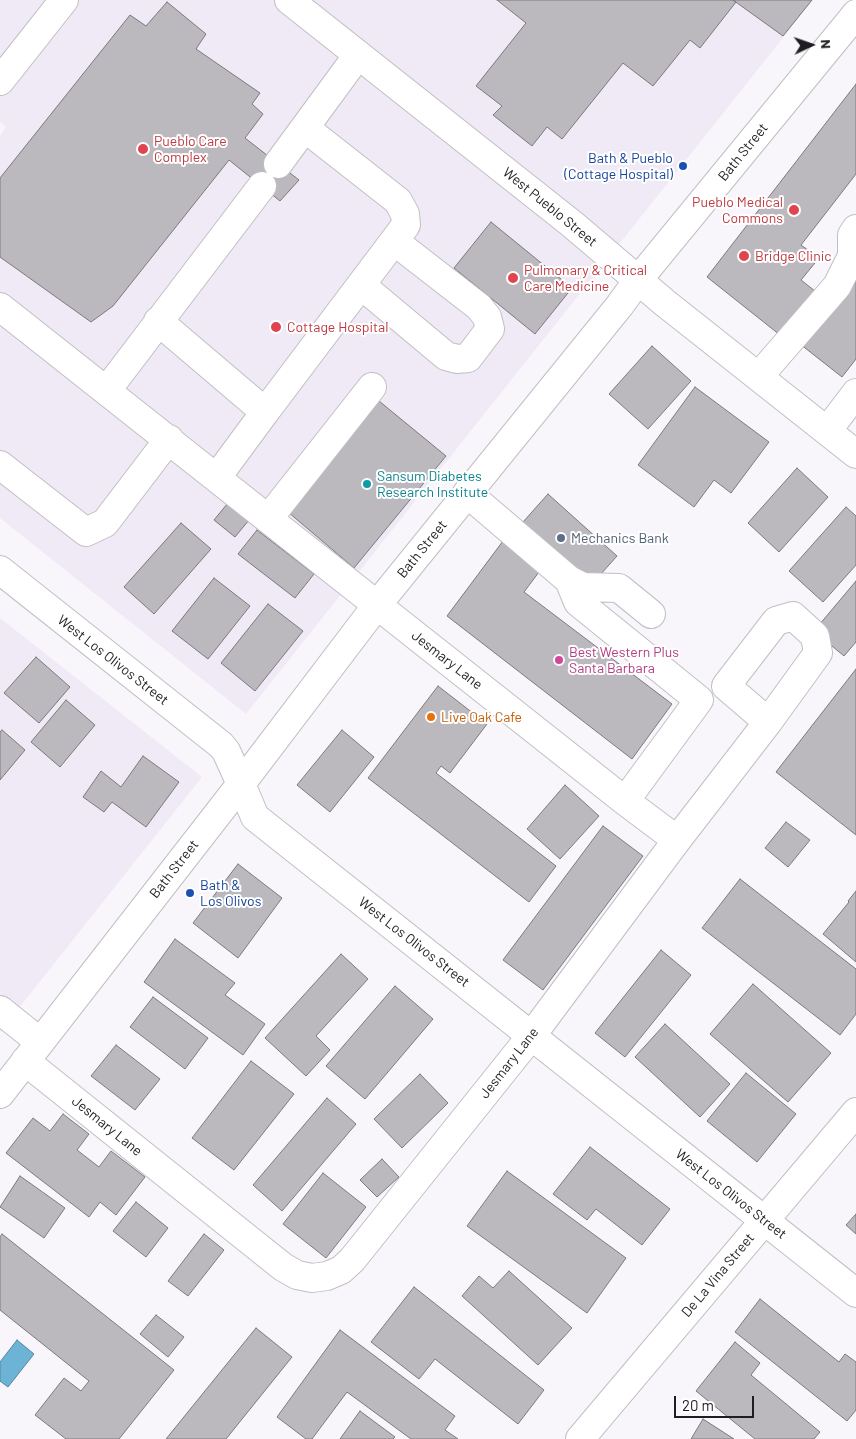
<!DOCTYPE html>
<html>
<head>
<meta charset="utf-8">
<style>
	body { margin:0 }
	#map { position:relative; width:856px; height:1439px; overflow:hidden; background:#f8f6fb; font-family:Barlow,sans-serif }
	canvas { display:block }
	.north { position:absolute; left:786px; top:20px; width:50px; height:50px; -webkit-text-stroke:4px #fff; paint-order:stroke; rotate:87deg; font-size:14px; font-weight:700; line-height:20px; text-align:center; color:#1e1d1f }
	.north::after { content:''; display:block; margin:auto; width:18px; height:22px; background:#1e1d1f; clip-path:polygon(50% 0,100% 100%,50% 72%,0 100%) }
	.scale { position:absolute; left:674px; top:1396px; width:80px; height:22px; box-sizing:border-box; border:2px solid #1e1d1f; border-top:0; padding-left:6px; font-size:15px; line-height:18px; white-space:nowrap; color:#1e1d1f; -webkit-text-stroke:4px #fff; paint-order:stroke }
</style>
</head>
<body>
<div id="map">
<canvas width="856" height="1439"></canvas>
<div class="north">N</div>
<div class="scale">20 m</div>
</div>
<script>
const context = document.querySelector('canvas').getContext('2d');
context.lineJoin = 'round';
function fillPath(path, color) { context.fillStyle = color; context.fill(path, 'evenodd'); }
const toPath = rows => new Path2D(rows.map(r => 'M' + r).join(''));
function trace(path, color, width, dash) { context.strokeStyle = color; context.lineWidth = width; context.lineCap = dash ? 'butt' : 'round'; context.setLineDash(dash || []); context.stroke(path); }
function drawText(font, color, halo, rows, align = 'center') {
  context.font = font + ' Barlow,sans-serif'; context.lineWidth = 4; context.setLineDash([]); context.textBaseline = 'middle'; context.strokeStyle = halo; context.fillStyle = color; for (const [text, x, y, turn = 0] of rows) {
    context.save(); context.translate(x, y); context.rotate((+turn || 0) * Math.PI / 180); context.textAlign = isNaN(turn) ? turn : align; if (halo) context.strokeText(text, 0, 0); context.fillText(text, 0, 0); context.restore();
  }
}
fillPath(toPath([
	[0,0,813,0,246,714,0,518,0,136,6,127,0,122],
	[0,618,202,777,0,1032]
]), '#efeaf6');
const water = toPath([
	[17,1340,34,1354,8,1387,0,1381,0,1362,17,1340]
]);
fillPath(water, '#6cb3d6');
trace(water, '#55869f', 1);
const building = toPath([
	[497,0,733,0,736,2,700,48,690,40,653,86,623,63,562,139,547,127,532,146,493,115,502,106,476,86,526,23,497,0],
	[733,0,812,0,783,36,733,0],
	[167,2,206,34,196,49,260,93,252,104,263,114,245,138,299,180,280,201,229,160,113,306,91,322,0,257,0,178,130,15,146,26,167,2],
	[856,84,856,174,801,245,819,258,801,280,820,295,785,339,707,277,856,84],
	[491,222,572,288,535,334,454,268,491,222],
	[856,270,856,359,842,377,800,344,856,270],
	[652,346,691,381,648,429,609,394,652,346],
	[695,387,769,442,731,493,714,480,694,507,638,465,695,387],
	[379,401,446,456,354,568,288,512,379,401],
	[797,468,828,497,779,552,748,523,797,468],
	[548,494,617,556,592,584,523,522,548,494],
	[228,503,249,520,235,537,214,520,228,503],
	[846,507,856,516,856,565,823,602,789,571,846,507],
	[181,523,211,549,154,614,124,587,181,523],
	[257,530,314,574,295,598,238,554,257,530],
	[503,541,539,572,524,592,672,704,632,759,447,616,503,541],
	[214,578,250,606,208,659,172,631,214,578],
	[856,581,856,642,844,656,814,631,856,581],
	[268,604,303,631,255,691,221,663,268,604],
	[36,657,70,687,39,723,4,693,36,657],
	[856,669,856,835,776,772,856,669],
	[438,686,487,724,450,773,441,766,436,773,556,866,529,902,368,778,438,686],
	[66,700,95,725,60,767,31,742,66,700],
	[2,730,25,750,0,780,0,732,2,730],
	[342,730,374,757,330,812,297,785,342,730],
	[143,756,179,782,146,827,112,802,104,812,83,797,101,771,121,787,143,756],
	[565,785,599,816,560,859,527,829,565,785],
	[786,822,810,840,788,867,765,848,786,822],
	[603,826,643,856,543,990,503,960,603,826],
	[238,864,282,898,238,958,193,923,238,864],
	[740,879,856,969,856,1014,840,1035,702,928,740,879],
	[856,891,856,962,823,934,849,902,848,901,856,891],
	[175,939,235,983,225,995,265,1024,243,1055,144,982,175,939],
	[661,950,691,975,625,1057,595,1033,661,950],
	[341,954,368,979,316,1036,330,1050,306,1076,265,1038,341,954],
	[753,984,831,1053,788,1102,710,1034,753,984],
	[395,986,433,1019,365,1099,326,1066,395,986],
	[153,997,208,1038,185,1069,130,1027,153,997],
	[665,1024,730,1084,700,1117,635,1057,665,1024],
	[116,1045,160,1079,135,1110,91,1076,116,1045],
	[251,1061,294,1094,234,1170,192,1138,251,1061],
	[746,1073,796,1114,757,1162,707,1121,746,1073],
	[420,1074,448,1103,402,1148,374,1119,420,1074],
	[327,1098,356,1124,282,1211,253,1185,327,1098],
	[63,1114,89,1134,77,1150,99,1167,111,1151,145,1177,116,1215,100,1202,89,1217,6,1153,33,1118,50,1131,63,1114],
	[590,1147,670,1209,642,1245,596,1209,587,1220,553,1194,590,1147],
	[382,1159,399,1177,377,1197,360,1180,382,1159],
	[507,1171,626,1258,587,1313,467,1226,507,1171],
	[323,1173,366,1207,326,1258,283,1224,323,1173],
	[20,1176,65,1208,44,1238,0,1207,20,1176],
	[136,1202,168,1228,146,1257,113,1231,136,1202],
	[856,1214,856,1234,846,1225,856,1214],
	[2,1234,174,1370,119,1439,66,1439,35,1415,64,1378,81,1391,89,1381,0,1310,0,1237,2,1234],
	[204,1234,224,1250,188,1296,168,1281,204,1234],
	[509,1271,572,1328,538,1365,462,1296,479,1276,493,1288,509,1271],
	[414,1287,544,1390,518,1424,435,1359,419,1379,371,1342,414,1287],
	[760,1299,839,1362,845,1354,856,1362,856,1410,847,1421,735,1332,760,1299],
	[156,1315,184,1337,168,1357,140,1334,156,1315],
	[256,1328,292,1357,226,1439,166,1439,256,1328],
	[340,1330,455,1416,445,1430,458,1439,411,1439,347,1392,312,1439,306,1439,277,1417,340,1330],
	[735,1342,760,1363,751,1375,820,1432,814,1439,755,1439,696,1391,735,1342],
	[360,1411,395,1437,393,1439,340,1439,360,1411],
	[703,1419,734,1439,691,1439,703,1419]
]);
fillPath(building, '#bbb9be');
trace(building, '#7c7a7f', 1);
const minor = toPath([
	[289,0,572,224,665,303,856,454],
	[0,81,64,0],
	[278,164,358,55],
	[361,285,446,356,457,359,468,358,490,329,487,317,479,307,394,241],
	[0,307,625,801,677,840,532,1035,352,1260,341,1270,327,1276,312,1278,297,1275,283,1267,25,1061],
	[158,321,265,412,406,225,405,214,398,201,305,128],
	[759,376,837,286,852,256,852,235,856,229],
	[107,390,262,186],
	[827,431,856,393],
	[0,465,86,532,105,523,169,439],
	[217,477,265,412],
	[467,493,569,580,578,602,699,700,625,801],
	[268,519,372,387],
	[0,570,221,745,226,751,241,784,255,817,856,1293],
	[569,580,583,587,619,588,651,614],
	[677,840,768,722,818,653,815,636,793,616,776,621,726,686,768,722],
	[0,1010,40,1042],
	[0,1094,241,784,377,605,620,305,638,280,856,14],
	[580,1439,856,1112]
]);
trace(minor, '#c0bfc3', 30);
trace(minor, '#fff', 28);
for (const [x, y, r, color] of [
	[143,149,6,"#e0444e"],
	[683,166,5,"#1a4fb4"],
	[794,210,6,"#e0444e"],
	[744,256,6,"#e0444e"],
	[513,278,6,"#e0444e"],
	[276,327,6,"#e0444e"],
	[367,484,5,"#0f9aa8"],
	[561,538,5,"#5c6f8a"],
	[559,660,5,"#d1479c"],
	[431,717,5,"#e8710a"],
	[190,893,5,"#1a4fb4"]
]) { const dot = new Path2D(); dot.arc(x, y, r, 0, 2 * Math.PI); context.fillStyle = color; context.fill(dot); trace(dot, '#fff', 2); }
drawText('14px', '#be3a42', '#fff', [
	["Pueblo Care",154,141],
	["Complex",154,157],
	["Pueblo Medical",783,202,"right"],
	["Commons",783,218,"right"],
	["Bridge Clinic",755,256],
	["Pulmonary & Critical",524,270],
	["Care Medicine",524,286],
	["Cottage Hospital",287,327]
], 'left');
drawText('14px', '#1e1d1f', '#fff', [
	["Bath Street",743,152,-51],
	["West Pueblo Street",550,207,39],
	["Bath Street",422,549,-51],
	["West Los Olivos Street",113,660,38],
	["Jesmary Lane",447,660,38],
	["Bath Street",174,869,-52],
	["West Los Olivos Street",414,942,38],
	["Jesmary Lane",509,1063,-52],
	["Jesmary Lane",107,1126,39],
	["West Los Olivos Street",731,1194,38],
	["De La Vina Street",718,1275,-50]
]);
drawText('14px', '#164399', '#fff', [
	["Bath & Pueblo",673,158],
	["(Cottage Hospital)",673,174],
	["Bath &",200,885,"left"],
	["Los Olivos",200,901,"left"]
], 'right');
drawText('14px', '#0d838f', '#fff', [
	["Sansum Diabetes",377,476],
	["Research Institute",377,492]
], 'left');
drawText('14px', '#4e5e75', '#fff', [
	["Mechanics Bank",571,538]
], 'left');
drawText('14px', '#b23c85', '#fff', [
	["Best Western Plus",569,652],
	["Santa Barbara",569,668]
], 'left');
drawText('14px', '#c56008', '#fff', [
	["Live Oak Cafe",441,717]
], 'left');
</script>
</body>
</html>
